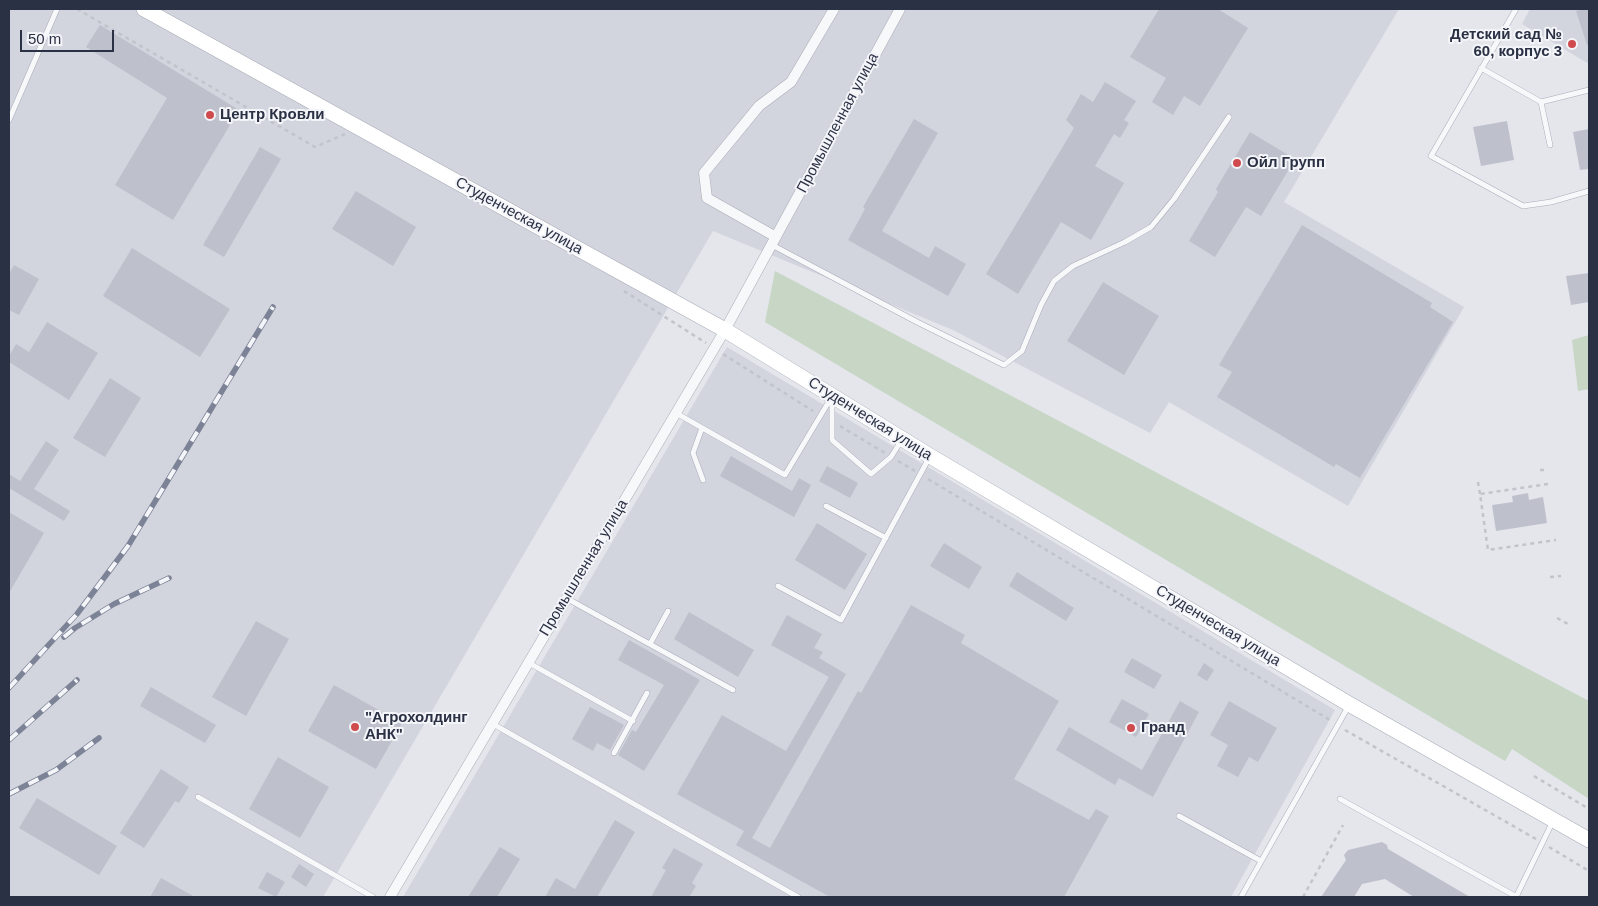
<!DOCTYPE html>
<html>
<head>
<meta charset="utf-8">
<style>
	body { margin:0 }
	#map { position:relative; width:1598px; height:906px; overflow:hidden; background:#e4e6ec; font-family:Arial,sans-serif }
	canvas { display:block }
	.frame { position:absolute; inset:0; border:10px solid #2b3145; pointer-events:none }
	.scale { position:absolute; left:20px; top:30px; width:94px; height:22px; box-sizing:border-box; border:2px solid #2b3145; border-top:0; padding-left:6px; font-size:15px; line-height:18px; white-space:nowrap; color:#2b3145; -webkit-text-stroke:4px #f4f5f9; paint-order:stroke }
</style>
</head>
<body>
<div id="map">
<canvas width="1598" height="906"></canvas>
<div class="frame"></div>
<div class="scale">50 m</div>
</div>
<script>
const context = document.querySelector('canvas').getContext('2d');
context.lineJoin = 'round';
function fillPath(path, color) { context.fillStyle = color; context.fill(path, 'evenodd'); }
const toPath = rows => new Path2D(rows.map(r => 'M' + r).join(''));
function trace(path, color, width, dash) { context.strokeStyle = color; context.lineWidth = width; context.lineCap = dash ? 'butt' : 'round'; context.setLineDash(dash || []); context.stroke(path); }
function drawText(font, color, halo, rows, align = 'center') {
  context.font = font + ' Arial,sans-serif'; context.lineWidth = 4; context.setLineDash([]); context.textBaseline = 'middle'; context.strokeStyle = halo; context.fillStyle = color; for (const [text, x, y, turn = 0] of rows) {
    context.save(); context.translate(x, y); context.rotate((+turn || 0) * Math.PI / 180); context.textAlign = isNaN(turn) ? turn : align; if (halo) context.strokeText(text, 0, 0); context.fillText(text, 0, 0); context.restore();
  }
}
fillPath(toPath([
	[9,9,1399,9,1284,202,1464,307,1348,506,1169,402,1150,433,953,330,713,231,323,897,9,897],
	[1530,9,1589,9,1589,64,1522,24],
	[727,347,1335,710,1231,897,403,897]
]), '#d2d5de');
fillPath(toPath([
	[775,271,1589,701,1589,799,1512,749,1505,761,765,322],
	[1589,335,1589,389,1578,391,1572,340]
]), '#c7d6c5');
fillPath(toPath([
	[1159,9,1218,9,1248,28,1200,106,1184,96,1173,115,1152,102,1166,78,1130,57],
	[1583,9,1589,9,1589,44,1587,45,1576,11],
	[100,25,239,110,173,220,115,185,167,98,86,47],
	[1105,82,1136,101,1124,120,1129,123,1120,138,1114,134,1095,166,1124,183,1091,240,1061,222,1018,294,986,274,1074,128,1066,120,1081,94,1093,102],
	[914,119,938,133,882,231,929,258,935,246,966,264,948,296,848,240,865,209,863,207],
	[1507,121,1514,160,1481,166,1473,127],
	[1589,129,1589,169,1580,170,1573,132],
	[1250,132,1295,159,1261,216,1246,207,1215,257,1189,241,1218,192,1216,189],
	[260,147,281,159,224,257,203,245],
	[356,191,416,227,393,266,332,229],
	[1302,225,1432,303,1430,307,1453,322,1360,478,1336,464,1334,467,1217,397,1232,372,1219,365],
	[132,248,230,309,200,357,103,296],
	[14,265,39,279,19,315,9,310,9,274],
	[1589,273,1589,302,1571,305,1566,276],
	[1103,282,1159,316,1124,375,1067,341],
	[47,322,98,353,69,400,9,362,9,356,16,344,29,352],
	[110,378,141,398,105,457,73,438],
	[46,441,59,450,34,489,70,511,64,521,9,488,9,474,20,481],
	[731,456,792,491,799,478,811,485,794,517,720,476],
	[827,466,858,483,850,498,819,481],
	[1528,493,1529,500,1543,497,1547,523,1496,531,1492,505,1513,502,1512,496],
	[9,512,44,533,9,593],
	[817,523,867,554,845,590,795,560],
	[944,543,982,567,969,589,930,566],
	[1017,572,1074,608,1066,621,1009,586],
	[911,605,965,635,961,643,1059,701,1014,779,1089,820,1096,809,1109,816,1064,897,830,897,736,845,744,831,677,794,722,715,786,751,829,677,771,645,787,615,822,634,814,648,823,652,819,658,846,674,752,838,770,848,858,691,861,693],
	[689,612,754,650,738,677,674,639],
	[256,621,289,639,246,716,212,697],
	[629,640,700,680,644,771,618,755,632,730,636,732,664,685,618,660],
	[1132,658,1162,675,1154,689,1124,672],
	[1204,663,1214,670,1207,681,1197,675],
	[334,685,402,723,376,769,308,731],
	[151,687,216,725,205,743,140,706],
	[1122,699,1149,714,1136,737,1109,722],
	[1180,701,1199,712,1153,797,1119,778,1115,785,1056,750,1069,727,1142,770],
	[1229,701,1277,728,1258,762,1249,757,1238,777,1217,766,1228,745,1210,735],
	[590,707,624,725,610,750,597,743,593,751,572,739],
	[278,757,329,787,300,838,249,809],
	[161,769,189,787,179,803,175,801,144,848,120,833],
	[37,798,117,846,99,875,19,828],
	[615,820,635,832,597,897,545,897,556,878,575,889],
	[1382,842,1387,845,1388,849,1470,897,1414,897,1385,879,1362,884,1354,897,1321,897,1346,860,1344,855,1348,850],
	[500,847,520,859,497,897,468,897],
	[674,848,703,864,692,883,696,886,689,897,651,897,666,870,662,868],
	[299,864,314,874,306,887,291,877],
	[267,872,285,882,276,897,258,888],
	[161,878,195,897,150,897]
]), '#bec1cc');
const lane = toPath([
	[1516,9,1431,156,1523,206,1551,202,1589,191],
	[1481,68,1541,102],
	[9,120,57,9],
	[1550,145,1541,102,1589,90],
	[772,245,917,322,1004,365,1022,351,1041,305,1054,281,1073,266,1125,242,1151,227,1174,199,1229,117],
	[832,398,832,440,871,474,891,457,901,441],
	[676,413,785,475,831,398],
	[702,428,693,453,703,480],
	[826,506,886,538],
	[778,586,841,620,929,458],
	[566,598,733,690],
	[650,644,668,611],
	[529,663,633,721],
	[493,724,798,897],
	[614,753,647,693],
	[198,797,373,897],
	[1340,799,1517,897],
	[1179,816,1261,861],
	[1241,897,1348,707],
	[1516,897,1553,821]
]);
const street = toPath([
	[776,237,707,198,704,173,759,106,791,82,834,9],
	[390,897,725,330,900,9]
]);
const secondary = toPath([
	[144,9,725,330,930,456,1349,704,1589,840]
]);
trace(lane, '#a9acb7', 6);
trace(street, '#a9acb7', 11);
trace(secondary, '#a9acb7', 16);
trace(toPath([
	[77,9,315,147,345,134],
	[624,291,706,343],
	[723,354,813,411],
	[840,426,885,453],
	[898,461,915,471],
	[1540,470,1545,470],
	[928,479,1330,720],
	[1478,482,1480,494],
	[1548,484,1480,494,1488,550,1556,540],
	[1550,577,1561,576],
	[1557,618,1568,624],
	[1345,730,1536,839],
	[1534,776,1589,809],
	[1549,847,1589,871],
	[1303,897,1343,825]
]), '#c2c4cb', 2.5, [4, 4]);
trace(lane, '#f7f8fa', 5);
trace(street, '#f7f8fa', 10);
trace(secondary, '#fff', 15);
const rail = toPath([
	[64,637,75,628,114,604,169,578],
	[9,688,77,614,128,546,273,307],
	[9,740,77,680],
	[9,794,56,770,99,738]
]);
trace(rail, '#7d8396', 5.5);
trace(rail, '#f4f5f9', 4, [11]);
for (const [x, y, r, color] of [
	[1572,44,5,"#cf4b4d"],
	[210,115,5,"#cf4b4d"],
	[1237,163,5,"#cf4b4d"],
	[355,727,5,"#cf4b4d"],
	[1131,728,5,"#cf4b4d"]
]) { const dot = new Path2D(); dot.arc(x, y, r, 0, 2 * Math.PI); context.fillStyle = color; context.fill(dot); trace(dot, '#f4f5f9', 2); }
drawText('bold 15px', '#2b3145', '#f4f5f9', [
	["Детский сад №",1562,35,"right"],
	["60, корпус 3",1562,52,"right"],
	["Центр Кровли",220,115],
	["Ойл Групп",1247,163],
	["\"Агрохолдинг",365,718],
	["АНК\"",365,735],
	["Гранд",1141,728]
], 'left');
drawText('15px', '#2b3145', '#f4f5f9', [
	["Промышленная улица",838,123,-62],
	["Студенческая улица",519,216,29],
	["Студенческая улица",870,419,32],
	["Промышленная улица",584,568,-59],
	["Студенческая улица",1218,626,31]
]);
</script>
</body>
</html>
